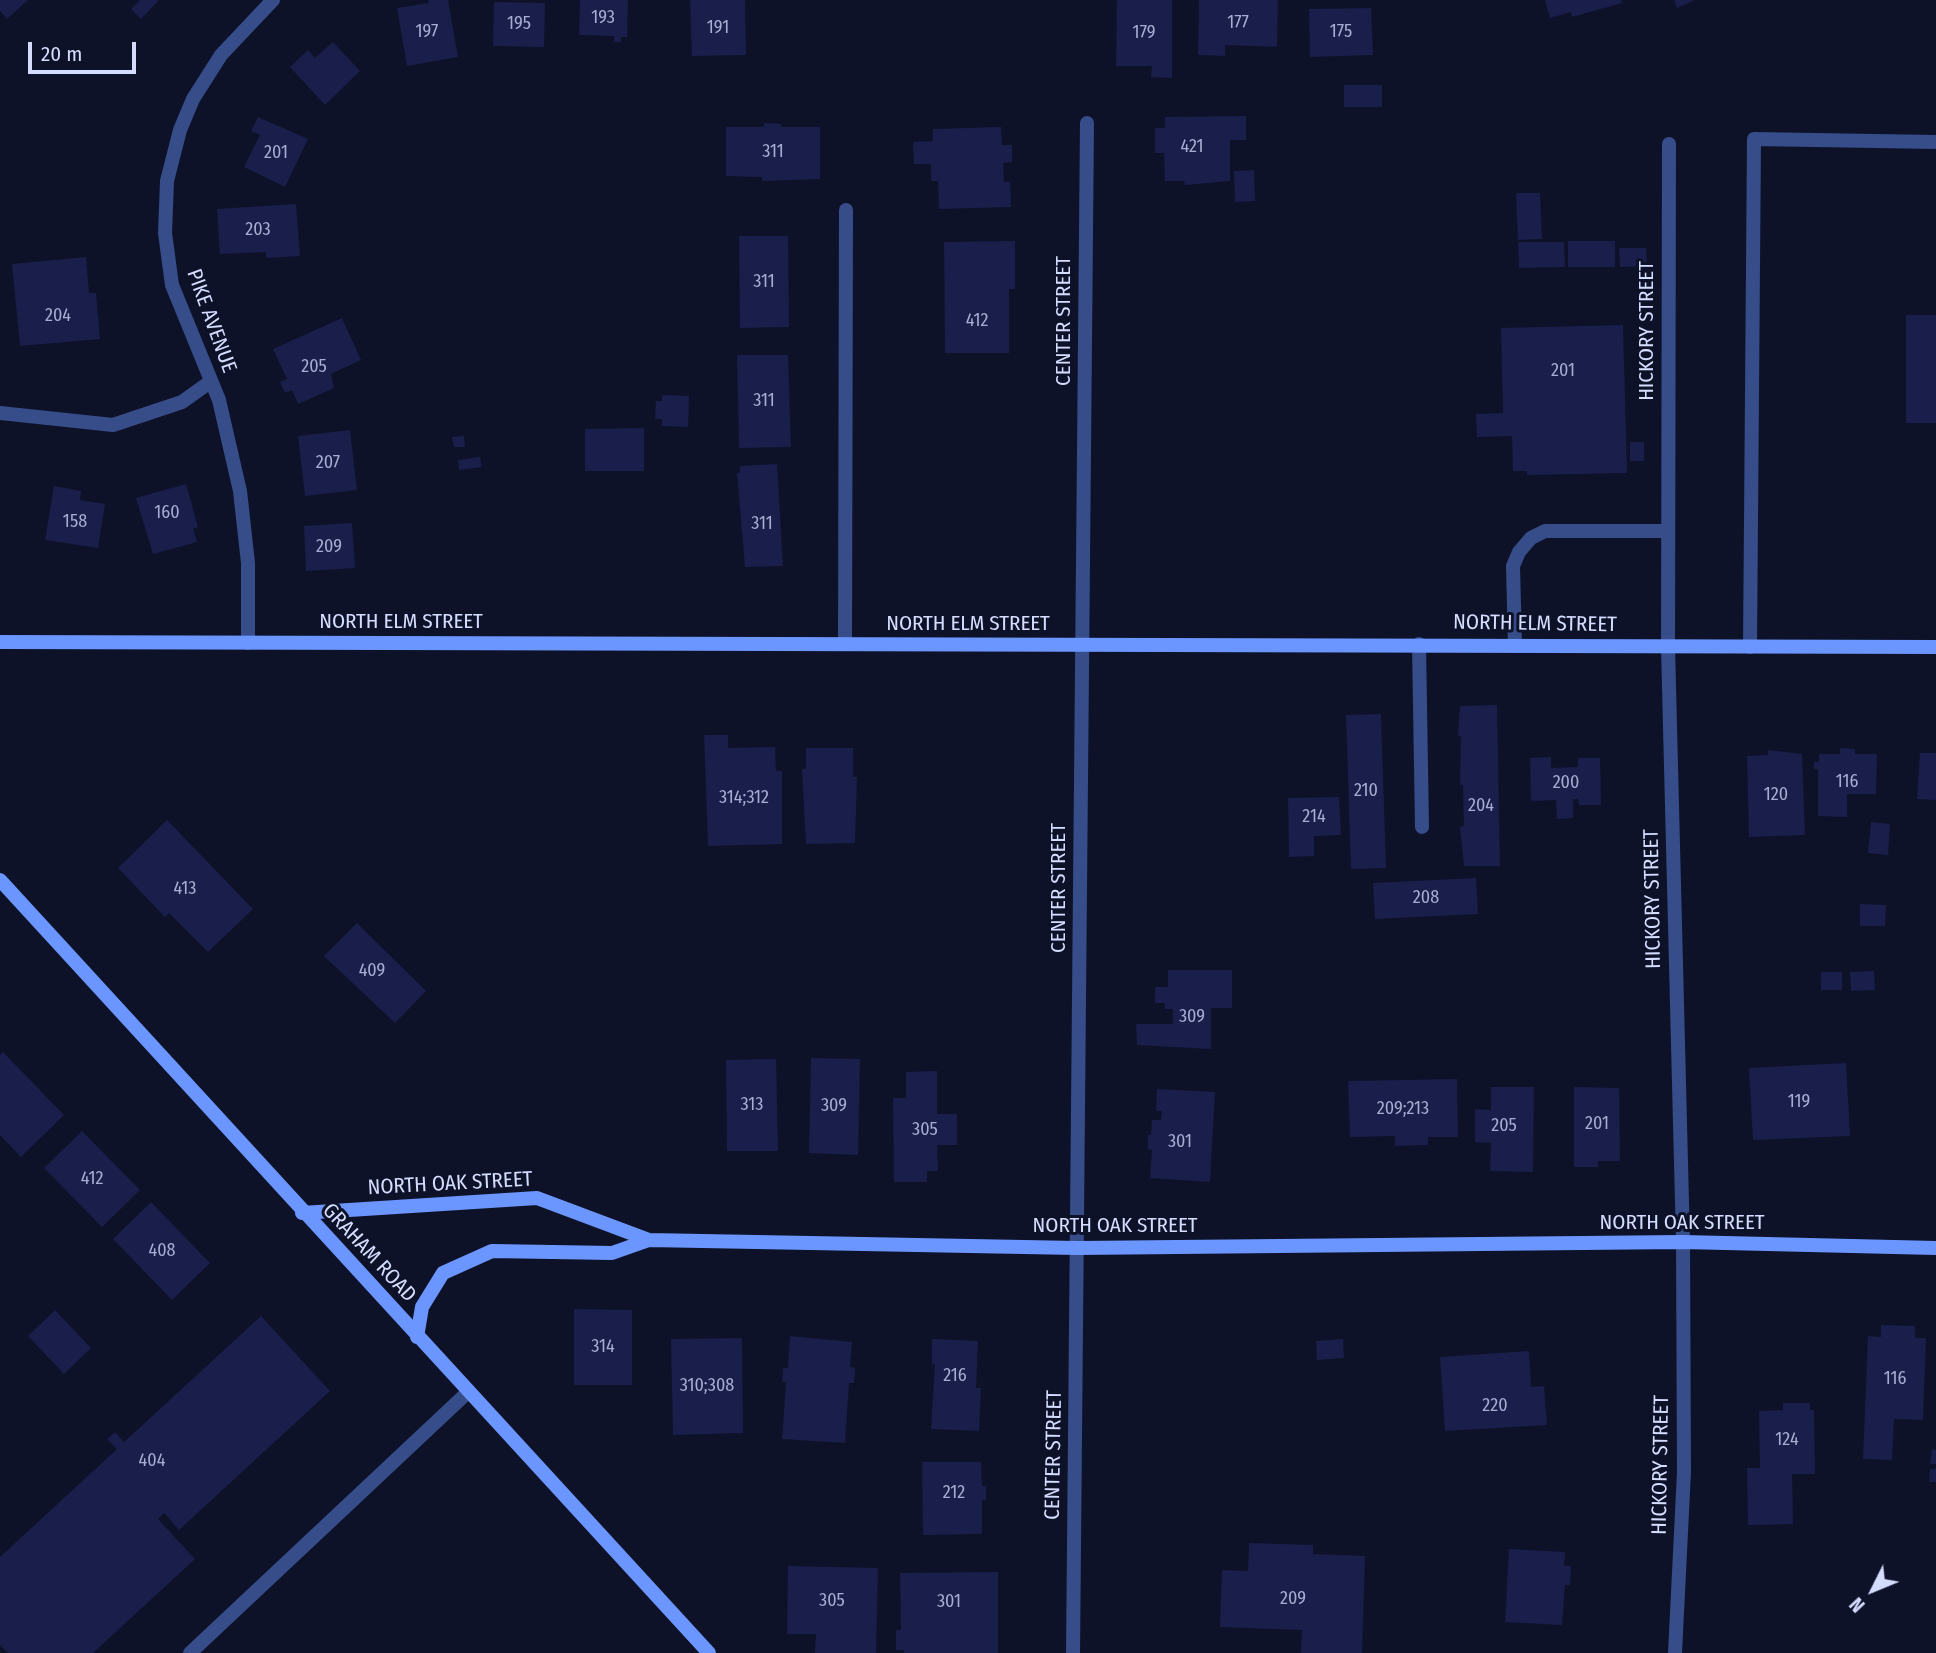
<!DOCTYPE html>
<html>
<head>
<meta charset="utf-8">
<style>
	body { margin:0 }
	#map { position:relative; width:1936px; height:1653px; overflow:hidden; background:#0e1228; font-family:"Fira Sans Condensed",sans-serif }
	canvas { display:block }
	.north { position:absolute; left:1838px; top:1555px; width:70px; height:70px; -webkit-text-stroke:5px #0e1228; paint-order:stroke; rotate:227deg; font-size:19px; font-weight:700; line-height:28px; text-align:center; color:#d5ddff }
	.north::after { content:''; display:block; margin:auto; width:24px; height:32px; background:#d5ddff; clip-path:polygon(50% 0,100% 100%,50% 72%,0 100%) }
	.scale { position:absolute; left:28px; top:42px; width:108px; height:32px; box-sizing:border-box; border:4px solid #d5ddff; border-top:0; padding-left:9px; font-size:21px; line-height:24px; white-space:nowrap; color:#d5ddff; -webkit-text-stroke:5px #0e1228; paint-order:stroke }
</style>
</head>
<body>
<div id="map">
<canvas width="1936" height="1653"></canvas>
<div class="north">N</div>
<div class="scale">20 m</div>
</div>
<script>
const context = document.querySelector('canvas').getContext('2d');
context.lineJoin = 'round';
function fillPath(path, color) { context.fillStyle = color; context.fill(path, 'evenodd'); }
const toPath = rows => new Path2D(rows.map(r => 'M' + r).join(''));
function trace(path, color, width, dash) { context.strokeStyle = color; context.lineWidth = width; context.lineCap = dash ? 'butt' : 'round'; context.setLineDash(dash || []); context.stroke(path); }
function drawText(font, color, halo, rows, align = 'center') {
  context.font = font + ' "Fira Sans Condensed",sans-serif'; context.lineWidth = 6; context.setLineDash([]); context.textBaseline = 'middle'; context.strokeStyle = halo; context.fillStyle = color; for (const [text, x, y, turn = 0] of rows) {
    context.save(); context.translate(x, y); context.rotate((+turn || 0) * Math.PI / 180); context.textAlign = isNaN(turn) ? turn : align; if (halo) context.strokeText(text, 0, 0); context.fillText(text, 0, 0); context.restore();
  }
}
fillPath(toPath([
	[0,0,28,0,7,19,0,11],
	[140,0,159,0,141,19,131,9],
	[428,0,448,0,458,57,407,66,397,8,429,3],
	[580,0,628,0,627,37,621,37,621,42,614,42,614,36,579,35],
	[690,0,745,0,746,55,692,56],
	[1117,0,1172,0,1172,78,1151,77,1152,66,1116,66],
	[1199,0,1278,0,1277,47,1225,45,1225,56,1198,55],
	[1545,0,1621,0,1622,3,1572,17,1571,12,1550,18],
	[1674,0,1695,0,1677,8],
	[494,2,545,3,544,47,493,46],
	[1371,8,1373,55,1310,57,1309,9],
	[333,42,360,71,325,105,290,67,308,50,315,58],
	[1344,85,1382,85,1382,107,1344,107],
	[1246,116,1246,140,1230,140,1230,181,1185,185,1184,181,1165,181,1164,153,1155,153,1155,128,1165,128,1165,117],
	[258,117,308,139,285,187,244,167,260,135,251,131],
	[764,123,781,124,781,127,820,127,820,179,762,181,762,177,726,176,726,127,764,127],
	[1001,127,1002,145,1012,145,1012,162,1003,163,1004,182,1010,182,1011,207,939,209,938,181,931,181,931,164,914,164,913,142,933,141,933,129],
	[1254,170,1255,201,1235,202,1234,171],
	[1516,193,1540,193,1542,239,1518,240],
	[296,204,300,256,266,258,266,252,220,254,217,209],
	[739,236,788,236,789,327,740,328],
	[1015,241,1015,289,1009,289,1009,353,945,353,944,242],
	[1568,241,1615,241,1615,267,1568,267],
	[1518,242,1564,242,1565,267,1519,268],
	[1619,248,1646,248,1647,266,1620,267],
	[86,257,89,293,96,293,100,339,20,346,12,264],
	[1906,315,1936,315,1936,423,1906,423],
	[342,318,361,360,331,374,334,388,298,404,292,390,285,393,280,382,287,379,273,349],
	[1623,325,1627,473,1527,475,1527,471,1513,471,1512,436,1477,437,1476,414,1503,413,1501,328],
	[737,355,788,355,791,447,739,448],
	[662,395,689,396,688,427,662,426,662,419,655,419,656,401,662,401],
	[644,428,644,471,585,471,585,429],
	[350,430,357,490,305,496,298,436],
	[464,436,465,447,454,447,452,437],
	[1630,442,1644,442,1644,461,1630,461],
	[480,457,482,467,459,470,458,460],
	[777,464,783,566,745,567,737,473,740,473,740,466],
	[186,484,198,527,193,529,197,542,153,554,136,498],
	[54,486,81,491,80,500,105,504,98,548,45,540],
	[352,523,355,568,306,571,304,526],
	[1497,705,1500,866,1464,866,1460,827,1464,826,1463,785,1460,785,1461,736,1458,736,1460,706],
	[1381,714,1386,868,1351,869,1346,715],
	[704,735,728,735,728,748,775,747,776,771,782,771,782,844,708,846],
	[806,748,853,748,853,777,857,777,855,843,806,844,802,769,806,769],
	[1840,748,1855,749,1855,754,1877,754,1876,794,1847,794,1847,817,1818,816,1818,769,1814,769,1814,762,1819,762,1819,754,1840,754],
	[1768,750,1802,754,1805,835,1749,837,1747,756,1768,755],
	[1920,753,1936,753,1936,800,1917,799],
	[1551,757,1551,768,1578,767,1578,758,1600,758,1601,805,1579,805,1578,799,1573,799,1573,818,1557,819,1556,800,1531,801,1530,758],
	[1339,797,1341,835,1314,836,1314,856,1289,857,1288,798],
	[167,820,253,909,208,952,169,913,165,917,118,868],
	[1871,822,1890,824,1888,855,1868,853],
	[1476,878,1478,914,1375,919,1373,883],
	[1860,904,1886,905,1885,926,1860,926],
	[357,923,426,991,395,1023,324,956],
	[1168,970,1232,970,1232,1008,1211,1008,1211,1049,1137,1045,1136,1024,1173,1024,1173,1009,1165,1009,1165,1003,1155,1003,1155,987,1168,987],
	[1874,971,1875,990,1851,991,1850,972],
	[1821,972,1842,972,1842,990,1821,990],
	[3,1052,64,1115,21,1157,0,1135,0,1055],
	[811,1058,860,1059,858,1155,809,1153],
	[776,1059,778,1151,727,1151,726,1060],
	[1846,1063,1850,1136,1753,1140,1749,1068],
	[937,1071,937,1114,957,1114,957,1145,937,1145,938,1171,927,1171,927,1182,894,1182,893,1098,906,1098,906,1072],
	[1457,1079,1458,1137,1428,1137,1428,1145,1395,1146,1395,1136,1350,1137,1348,1081],
	[1491,1087,1534,1087,1533,1172,1490,1171,1491,1143,1475,1142,1475,1109,1491,1110],
	[1574,1087,1619,1088,1620,1161,1598,1161,1598,1167,1574,1167],
	[1157,1089,1215,1092,1210,1182,1150,1178,1152,1150,1148,1149,1148,1135,1151,1135,1152,1120,1161,1120,1162,1111,1156,1111],
	[82,1131,140,1190,102,1227,44,1168],
	[151,1202,210,1263,172,1300,113,1239],
	[574,1309,632,1310,632,1385,574,1385],
	[55,1310,91,1348,64,1374,28,1336],
	[261,1316,330,1391,179,1530,164,1513,158,1519,195,1559,93,1653,8,1653,0,1645,0,1557,117,1449,107,1439,115,1432,124,1442],
	[1881,1325,1915,1326,1915,1338,1926,1338,1923,1420,1894,1419,1892,1460,1863,1459,1868,1336,1881,1337],
	[790,1336,852,1342,850,1367,855,1368,854,1383,849,1383,845,1443,782,1439,786,1382,782,1382,783,1368,788,1368],
	[742,1338,743,1433,673,1435,671,1339],
	[932,1339,978,1341,976,1388,981,1388,979,1431,931,1429,935,1364,932,1364],
	[1343,1339,1344,1358,1317,1360,1316,1341],
	[1529,1351,1531,1387,1544,1386,1547,1425,1445,1431,1440,1357],
	[1783,1403,1810,1403,1810,1410,1814,1410,1815,1474,1792,1474,1793,1524,1748,1525,1747,1468,1760,1468,1759,1411,1783,1410],
	[1932,1449,1936,1450,1936,1464,1930,1464],
	[922,1462,981,1462,982,1486,986,1486,986,1500,982,1500,982,1534,923,1535],
	[1930,1469,1936,1469,1936,1482,1929,1482],
	[1249,1543,1313,1545,1313,1554,1365,1556,1362,1653,1301,1653,1302,1630,1220,1627,1222,1570,1248,1571],
	[1509,1549,1565,1552,1564,1566,1571,1566,1570,1585,1565,1585,1562,1625,1505,1622],
	[788,1566,878,1568,876,1653,815,1653,816,1634,787,1634],
	[998,1572,998,1653,904,1653,904,1650,896,1650,896,1630,901,1630,900,1573]
]), '#191e4a');
trace(toPath([
	[845,644,846,210],
	[1419,644,1422,827],
	[1515,646,1513,566,1519,552,1531,538,1545,531,1668,531],
	[1750,647,1754,139,1936,142],
	[190,1653,468,1392]
]), '#364d8a', 14);
trace(toPath([
	[1669,144,1668,647,1683,1242,1684,1472,1675,1653],
	[0,413,113,425,182,402,210,382],
	[248,643,248,563,240,491,219,400,172,285,165,233,167,181,180,130,193,99,221,55,273,0],
	[1073,1653,1087,123]
]), '#364d8a', 14);
trace(toPath([
	[0,642,1936,647],
	[0,880,709,1653],
	[302,1213,537,1198,649,1240,1077,1248,1683,1242,1936,1248],
	[417,1337,422,1307,443,1273,492,1251,612,1253,649,1240]
]), '#6c96ff', 14);
drawText('18px', '#a6add2', null, [
	["193",603,18],
	["177",1238,23],
	["195",519,24],
	["191",718,28],
	["197",427,32],
	["175",1341,32],
	["179",1144,33],
	["421",1192,147],
	["311",773,152],
	["201",276,153],
	["203",258,230],
	["311",764,282],
	["204",58,316],
	["412",977,321],
	["205",314,367],
	["201",1563,371],
	["311",764,401],
	["207",328,463],
	["160",167,513],
	["158",75,522],
	["311",762,524],
	["209",329,547],
	["116",1847,782],
	["200",1566,783],
	["210",1366,791],
	["120",1776,795],
	["314;312",744,798],
	["204",1481,806],
	["214",1314,817],
	["413",185,889],
	["208",1426,898],
	["409",372,971],
	["309",1192,1017],
	["119",1799,1102],
	["313",752,1105],
	["309",834,1106],
	["209;213",1403,1109],
	["201",1597,1124],
	["205",1504,1126],
	["305",925,1130],
	["301",1180,1142],
	["412",92,1179],
	["408",162,1251],
	["314",603,1347],
	["216",955,1376],
	["116",1895,1379],
	["310;308",707,1386],
	["220",1495,1406],
	["124",1787,1440],
	["404",152,1461],
	["212",954,1493],
	["209",1293,1599],
	["305",832,1601],
	["301",949,1602]
]);
drawText('21px', '#d5ddff', '#0e1228', [
	["PIKE AVENUE",211,321,70],
	["CENTER STREET",1064,321,-90],
	["HICKORY STREET",1647,331,-90],
	["NORTH ELM STREET",401,622],
	["NORTH ELM STREET",968,624],
	["NORTH ELM STREET",1535,624,1],
	["CENTER STREET",1059,888,-90],
	["HICKORY STREET",1653,899,-91],
	["NORTH OAK STREET",450,1184,-3],
	["NORTH OAK STREET",1682,1223],
	["NORTH OAK STREET",1115,1226],
	["GRAHAM ROAD",369,1253,47],
	["CENTER STREET",1054,1455,-89],
	["HICKORY STREET",1661,1465,-89]
]);
</script>
</body>
</html>
